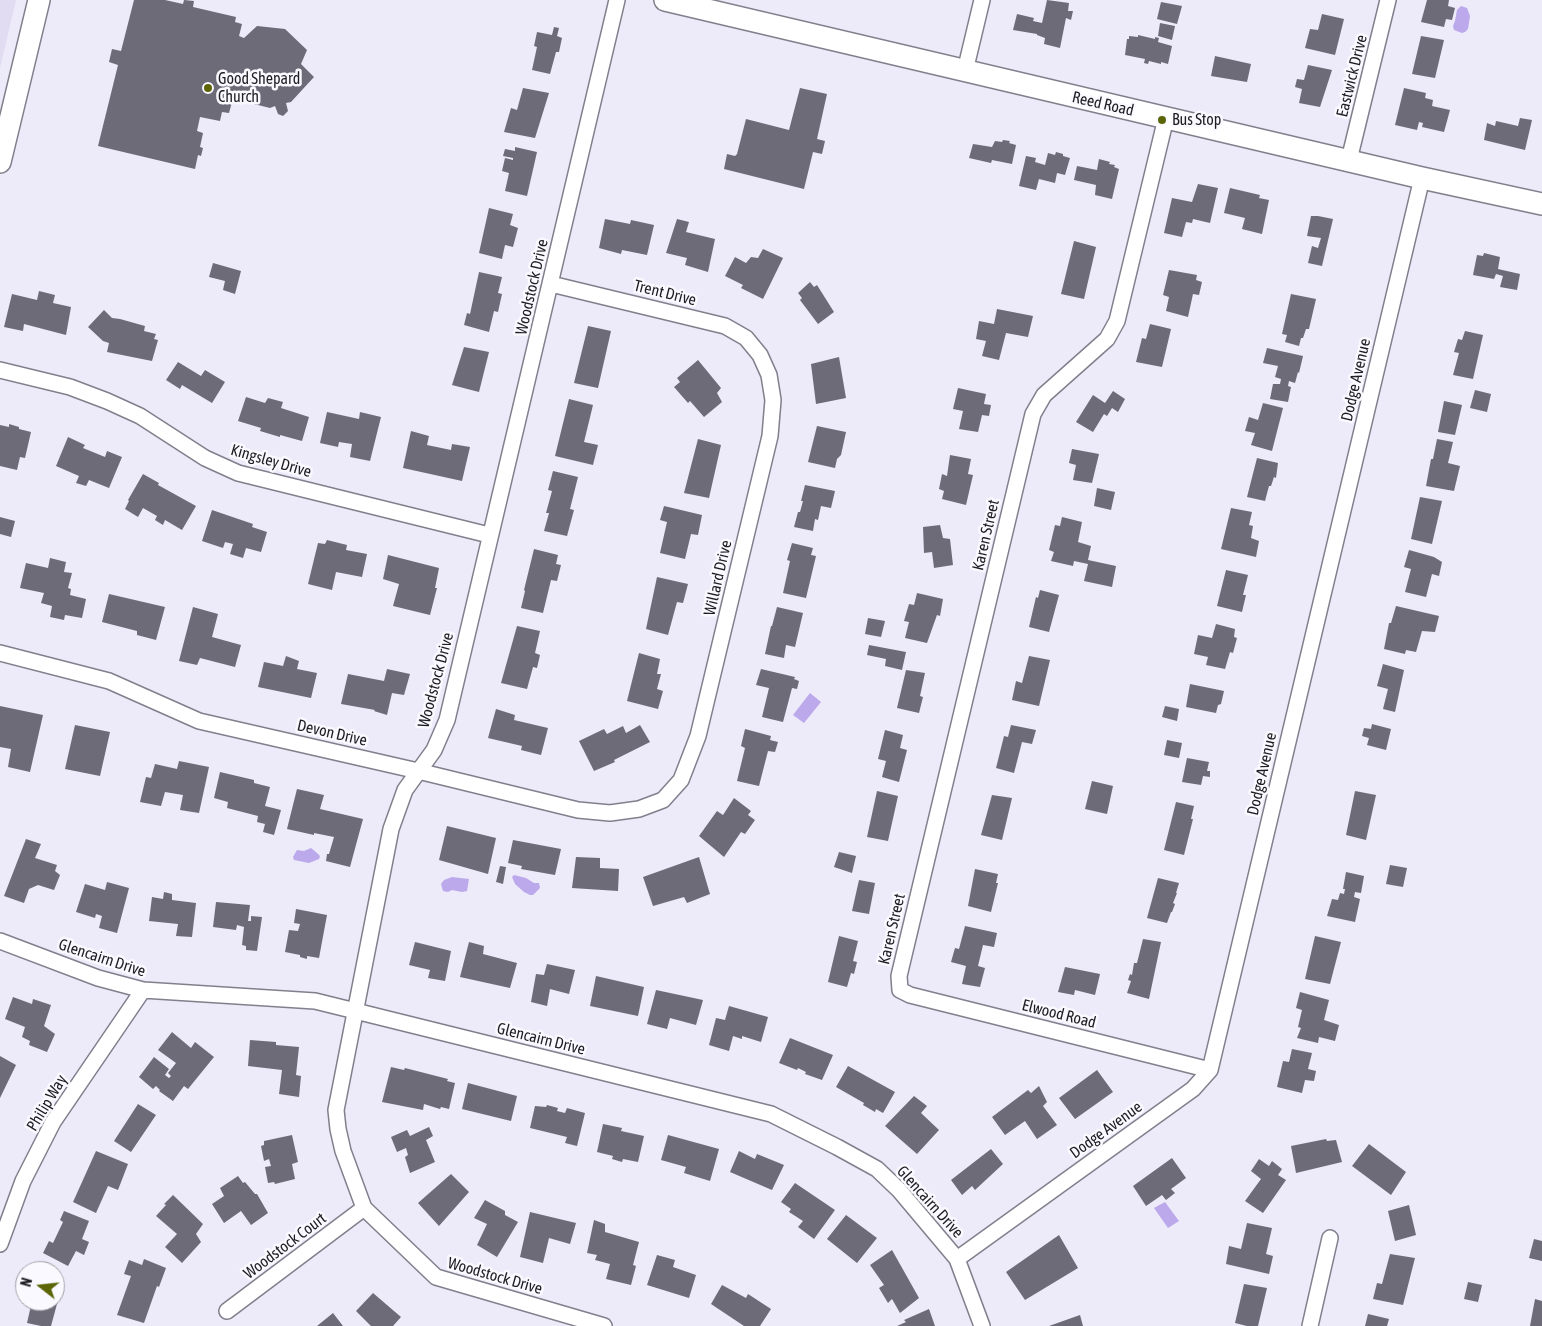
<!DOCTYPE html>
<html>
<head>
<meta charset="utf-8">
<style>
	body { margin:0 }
	#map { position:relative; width:1542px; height:1326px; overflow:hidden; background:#edeaf9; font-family:"Asap Condensed",sans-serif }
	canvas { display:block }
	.north { position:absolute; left:15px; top:1261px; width:50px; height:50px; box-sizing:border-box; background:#faf9ff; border:1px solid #a2a1a7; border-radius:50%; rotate:286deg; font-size:14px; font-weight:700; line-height:20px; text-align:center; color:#1e1d22 }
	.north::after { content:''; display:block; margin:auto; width:18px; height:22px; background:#5c6607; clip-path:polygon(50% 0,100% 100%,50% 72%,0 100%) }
</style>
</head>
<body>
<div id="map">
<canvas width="1542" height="1326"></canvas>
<div class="north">N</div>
</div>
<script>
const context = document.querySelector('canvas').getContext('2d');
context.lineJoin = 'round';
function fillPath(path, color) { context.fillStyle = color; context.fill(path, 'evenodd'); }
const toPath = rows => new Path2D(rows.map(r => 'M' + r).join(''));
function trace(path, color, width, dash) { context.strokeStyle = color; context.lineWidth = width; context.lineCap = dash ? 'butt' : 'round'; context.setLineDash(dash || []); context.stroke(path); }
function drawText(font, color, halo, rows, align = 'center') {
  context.font = font + ' "Asap Condensed",sans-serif'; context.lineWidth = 5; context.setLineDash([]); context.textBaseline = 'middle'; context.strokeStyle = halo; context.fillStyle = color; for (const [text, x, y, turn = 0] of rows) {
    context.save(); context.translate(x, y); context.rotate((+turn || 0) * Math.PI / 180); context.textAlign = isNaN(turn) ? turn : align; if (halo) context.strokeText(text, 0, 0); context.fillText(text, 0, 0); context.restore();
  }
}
fillPath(toPath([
	[0,0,16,0,0,68]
]), '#e1dcf2');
fillPath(toPath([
	[1461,6,1467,8,1470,16,1468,29,1465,32,1462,33,1454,30,1453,26,1455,21,1457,10],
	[810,693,821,702,804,723,793,715],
	[311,848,317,853,320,856,319,859,309,863,294,860,293,857,297,850,304,851],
	[514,875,526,878,534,883,539,883,540,888,533,895,530,895,524,892,515,884,512,877],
	[452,877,469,879,467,891,462,892,452,890,448,892,443,891,441,884,444,880],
	[1165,1202,1179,1221,1168,1228,1154,1208]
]), '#bba9ec');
fillPath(toPath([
	[134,0,165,0,183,4,184,0,194,1,193,7,236,17,235,22,242,24,239,36,244,38,257,26,285,29,307,50,301,64,314,77,291,102,286,103,288,111,283,116,278,114,275,106,270,108,238,100,232,102,229,113,222,112,220,121,200,117,197,131,203,133,200,147,203,148,201,156,198,155,195,169,98,146,118,65,109,62,112,49,121,51],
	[1047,0,1069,3,1068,11,1073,11,1071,20,1066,18,1060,48,1044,44,1045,38,1037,35,1037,34,1013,30,1017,14,1034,18,1033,21,1042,23],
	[1427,0,1449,0,1448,6,1455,8,1452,20,1446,19,1444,27,1421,22],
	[1161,2,1182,6,1177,24,1157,19],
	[1322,14,1344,19,1335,55,1305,48,1310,29,1318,30],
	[1160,23,1175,26,1172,40,1158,36],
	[554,27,559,28,557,36,562,38,559,52,556,52,550,74,532,70,537,47,534,46,537,32,552,35],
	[1138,35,1155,39,1155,37,1159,38,1158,42,1172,46,1168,64,1161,62,1161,64,1149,61,1148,64,1144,63,1145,59,1125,55,1127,39,1129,39,1129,36,1138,37],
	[1421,36,1444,40,1435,78,1412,74],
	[1215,56,1251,64,1247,82,1211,76],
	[1308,65,1332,70,1320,107,1299,103,1302,89,1295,87,1297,79,1304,80],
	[523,88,549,93,535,138,504,132,511,108,517,110],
	[800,88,827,94,817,139,825,141,822,154,813,152,804,189,724,169,727,154,735,156,737,154,746,119,789,130],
	[1404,88,1426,93,1425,98,1433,100,1432,106,1450,110,1444,132,1422,127,1423,123,1419,122,1417,130,1395,125],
	[1520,118,1532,120,1525,150,1484,140,1487,123,1495,126,1496,121,1518,126],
	[1003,140,1010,141,1009,143,1016,145,1012,164,992,160,991,163,969,158,973,144,992,147,995,141,1002,142],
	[515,147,537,152,527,196,505,191,509,173,502,171,505,158,513,160,513,158,503,156,505,149,515,151],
	[1056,152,1063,154,1063,156,1070,158,1065,175,1057,173,1055,183,1039,179,1036,190,1019,186,1026,156,1036,158,1035,162,1045,165,1048,153,1055,155],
	[1099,159,1110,162,1109,164,1115,165,1114,167,1119,169,1112,199,1095,195,1096,185,1074,180,1077,166,1097,170],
	[1198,184,1218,188,1210,223,1193,219,1192,223,1186,222,1182,237,1164,233,1172,198,1192,202],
	[1230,188,1260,195,1259,198,1269,200,1262,234,1242,229,1245,218,1224,213],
	[489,208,513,214,510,225,518,228,513,247,505,245,502,259,479,253],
	[1311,216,1318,216,1333,219,1322,266,1308,263,1312,246,1318,248,1321,238,1307,236],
	[605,219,630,224,631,220,654,225,647,255,622,250,621,254,599,248],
	[677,219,689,222,686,232,715,239,708,272,685,265,687,258,666,253],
	[1074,241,1096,247,1084,299,1061,294],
	[763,249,783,258,763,299,741,288,743,285,725,276,735,257,746,263,751,257,758,258],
	[1484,253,1500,257,1498,269,1520,274,1517,290,1500,287,1503,276,1496,274,1494,279,1473,275,1477,255,1483,256],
	[213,263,241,271,235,294,223,290,225,281,209,277],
	[1169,270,1197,275,1196,280,1202,282,1199,295,1193,294,1188,317,1166,311,1169,297,1163,295],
	[479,272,502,277,498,293,502,294,498,312,494,311,489,332,464,325,467,313,470,314],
	[810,282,814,287,817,285,834,312,818,324,800,300,802,298,798,293],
	[39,291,55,295,53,303,71,307,66,335,24,324,23,331,4,327,12,294,37,300],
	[1291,294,1316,299,1309,329,1306,329,1303,338,1301,338,1299,346,1285,342,1287,335,1282,334],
	[997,309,1033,316,1028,337,1006,333,999,360,982,356,986,341,976,339,979,321,994,324],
	[104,310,112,318,120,319,145,326,144,331,156,334,154,339,158,340,152,361,107,352,109,343,103,341,88,327],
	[1150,324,1171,329,1162,367,1136,362,1142,338,1146,339],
	[588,326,611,331,598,388,574,383],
	[1465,331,1483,335,1473,379,1453,375,1459,353,1454,352,1458,339,1462,340],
	[464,347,489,352,479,392,452,385],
	[1267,348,1303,356,1299,373,1298,372,1295,383,1289,381,1288,386,1291,387,1288,402,1270,399,1273,384,1280,384,1281,379,1275,377,1278,366,1263,363],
	[839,357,846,398,816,404,811,364],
	[698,360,721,388,717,393,722,402,704,417,690,401,688,403,674,387,680,382,677,378],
	[178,362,201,376,205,370,225,382,212,403,182,385,180,389,166,380],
	[958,388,986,394,984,404,991,405,989,416,982,415,978,432,959,429,963,411,953,409],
	[1475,390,1491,394,1487,412,1470,408],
	[1113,391,1125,399,1118,412,1112,408,1107,416,1104,414,1093,432,1076,422,1093,395,1105,403],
	[246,397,265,403,268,398,283,402,281,408,309,417,302,441,280,435,280,437,260,431,261,428,238,421],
	[569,399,593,405,584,442,598,445,593,465,555,456],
	[1444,401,1462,405,1455,435,1438,432],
	[1263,403,1283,408,1272,451,1251,445,1255,433,1245,431,1249,417,1258,420],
	[327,412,359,419,360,412,381,417,370,461,350,457,352,444,339,442,338,447,320,443],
	[9,424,19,427,19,429,31,432,25,458,20,457,17,470,0,466,0,425,9,427],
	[817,426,846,432,841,455,837,459,835,468,808,462],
	[411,431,429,436,427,445,451,450,452,444,470,447,462,481,403,468],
	[68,437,85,445,83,448,105,457,107,451,122,457,109,488,89,480,86,486,76,483,79,476,56,466],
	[698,439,721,445,709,498,684,493],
	[1437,439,1453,442,1448,463,1460,466,1454,491,1426,486,1431,459,1433,459],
	[1072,449,1099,454,1092,483,1073,480,1076,465,1069,463],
	[950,455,971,459,968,474,973,475,966,505,942,499,944,491,939,489,942,474,947,476],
	[1257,458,1278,463,1276,478,1274,477,1271,486,1269,486,1265,501,1247,497],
	[553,471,578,477,570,509,574,510,567,536,544,531,549,513,546,513,552,491,548,490],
	[143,474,159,483,158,485,196,506,182,530,165,520,163,525,155,520,157,516,143,508,138,517,125,509,129,501,128,500],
	[805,485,835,491,831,508,821,506,818,520,815,519,813,531,794,527,798,512,800,512,803,501,801,501],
	[1097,488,1115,492,1111,510,1094,506],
	[1420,497,1442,501,1432,544,1411,539],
	[664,506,702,515,698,535,691,534,685,559,660,553,667,522,660,520],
	[1231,508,1252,512,1249,525,1253,526,1251,538,1259,541,1256,557,1221,549],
	[212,510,253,524,252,527,267,532,261,552,246,548,243,558,230,554,233,544,225,542,223,548,202,541],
	[0,517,15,521,11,537,0,534],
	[1062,517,1082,522,1078,542,1091,546,1088,560,1116,566,1112,587,1084,581,1088,564,1074,561,1073,566,1051,561,1054,552,1049,550,1055,525,1060,526],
	[940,525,943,538,950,539,953,565,934,568,932,552,924,553,923,527],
	[327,540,347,545,346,550,367,554,362,577,336,572,332,590,308,584,318,543,325,544],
	[792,543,813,548,811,555,816,556,806,598,783,593,790,561,787,560],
	[534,549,558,555,556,564,561,565,557,581,551,580,543,613,521,608,525,591,524,590],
	[1409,550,1434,557,1442,562,1439,576,1432,574,1426,597,1405,592,1411,569,1404,567],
	[388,555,439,568,435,588,437,588,430,615,393,606,399,584,383,579],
	[50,558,66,562,64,572,72,573,68,588,71,589,70,595,86,599,82,618,65,615,64,620,50,617,52,606,41,603,44,593,20,588,26,563,48,568],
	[1226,570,1248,575,1243,595,1246,595,1242,612,1217,606],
	[657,577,688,584,683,603,677,602,668,635,646,629],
	[1040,590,1059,595,1049,632,1029,627,1036,597,1038,598],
	[917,593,943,599,940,616,937,615,927,643,905,638,909,622,904,621,909,604,914,605],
	[109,594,165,607,156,640,137,635,137,631,102,622],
	[1396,606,1439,616,1435,632,1422,631,1416,652,1406,650,1405,654,1384,649,1389,623,1391,623],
	[193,607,218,614,212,637,241,645,235,667,200,658,197,665,179,661],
	[777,607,803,613,795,647,786,645,784,658,765,654,771,626,772,626],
	[868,618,885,621,881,637,865,634],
	[1216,624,1235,629,1234,637,1237,638,1233,653,1230,652,1225,669,1206,665,1208,657,1194,654,1198,635,1212,638],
	[517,626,540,631,535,653,540,655,537,668,533,667,527,689,501,683],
	[869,645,906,652,902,670,885,666,886,659,867,655],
	[639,653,660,659,657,674,661,674,657,689,663,691,658,709,627,701],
	[286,656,299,661,297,669,317,673,311,698,258,687,264,662,283,666],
	[1029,656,1050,660,1039,706,1012,700,1016,681,1022,683],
	[1383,664,1404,670,1395,712,1383,709,1388,689,1377,686],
	[387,669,410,674,404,695,392,693,387,715,374,711,375,710,341,704,348,674,384,681],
	[761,669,795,677,794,679,799,681,797,689,792,688,783,722,762,717,769,688,756,685],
	[906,670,925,673,920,696,923,697,919,713,897,708],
	[1190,684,1224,691,1221,704,1218,705,1216,713,1186,707],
	[0,706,43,715,30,772,8,767,11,749,0,747],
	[1165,706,1179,709,1177,721,1162,717],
	[496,709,515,715,514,720,548,728,541,755,521,750,522,746,488,738],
	[1372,724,1391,729,1386,750,1367,745,1369,738,1362,736,1364,728,1371,729],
	[75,725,110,732,100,776,65,769],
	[640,725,650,742,614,760,615,762,594,771,579,741,604,729,607,734,623,726,626,733],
	[1011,725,1036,730,1032,744,1022,742,1014,773,996,768,1004,736,1008,737],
	[745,729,771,736,770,740,778,742,775,752,768,751,759,786,737,781,745,748,741,746],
	[885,730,903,735,900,748,907,750,899,782,882,777,886,761,878,759],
	[1167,740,1182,743,1179,758,1164,755],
	[1187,758,1209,762,1207,771,1210,771,1210,777,1203,776,1201,785,1182,782],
	[179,761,209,767,199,813,180,810,183,795,165,792,161,806,140,802,146,777,151,778,155,764,177,769],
	[220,772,254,780,254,783,270,787,265,806,281,810,274,835,263,832,265,824,257,822,258,816,227,808,228,802,214,798],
	[1092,781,1113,786,1107,814,1085,809],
	[297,789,324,795,320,809,363,819,350,867,326,861,327,854,329,854,334,837,314,833,314,835,287,829],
	[877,791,898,796,888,841,867,837],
	[1355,791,1376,795,1366,840,1346,835],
	[992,795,1012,798,1002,840,981,835],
	[734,798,751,811,748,815,755,820,745,834,741,832,724,857,699,836,717,811,723,815],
	[1176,802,1194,806,1191,819,1193,819,1184,855,1164,850],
	[447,826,496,838,488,874,439,860],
	[26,839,41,844,35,858,57,865,55,871,60,875,54,890,38,885,29,889,24,903,4,896],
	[513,840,561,849,555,875,521,869,522,866,508,863],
	[839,852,856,856,852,873,834,867],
	[576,857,600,858,600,868,619,869,618,891,572,888],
	[699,857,710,894,687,903,684,897,653,906,643,877],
	[1390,865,1407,868,1403,887,1386,884],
	[500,866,506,867,503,884,496,882],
	[975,869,998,874,996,883,998,883,991,912,968,906],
	[1346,872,1364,876,1361,893,1355,892,1354,897,1360,899,1355,922,1327,916,1332,899,1338,900,1340,893,1344,894,1345,889,1343,889],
	[1158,878,1179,883,1176,893,1177,893,1173,903,1175,904,1172,912,1171,912,1167,923,1147,918],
	[859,880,875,883,869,914,852,911],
	[107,882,129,888,117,933,99,928,102,916,96,914,95,918,76,912,85,884,105,890],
	[164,892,172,894,172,900,196,903,192,937,176,936,178,924,149,921,152,897,163,899],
	[216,902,250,905,248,921,251,921,251,916,262,917,257,951,246,950,246,946,242,945,244,927,237,925,236,930,213,927],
	[296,909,327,915,319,958,307,956,307,959,300,957,300,955,285,952,289,930,298,931,300,924,294,923],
	[965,926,997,933,994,947,983,945,978,966,985,968,980,987,962,984,966,966,951,962,955,948,959,949],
	[839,936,858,941,853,961,857,962,854,974,851,973,847,987,828,982],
	[1315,936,1341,942,1330,984,1305,979],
	[1143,939,1161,942,1149,999,1127,993,1131,981,1128,980,1130,974,1132,975,1134,963,1137,963],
	[415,942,451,951,445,981,428,978,430,970,409,965],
	[469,942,484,946,483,954,517,963,510,988,460,977],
	[547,964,575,970,569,994,550,989,547,1006,531,1002,536,974,544,975],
	[1065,967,1100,974,1095,995,1075,990,1074,995,1058,992],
	[596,976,644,987,638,1016,590,1006],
	[656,990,703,1000,696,1025,670,1018,667,1029,647,1024],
	[1300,992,1329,1000,1324,1020,1339,1025,1335,1041,1319,1037,1318,1043,1297,1038,1301,1028,1298,1027,1302,1010,1296,1008],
	[13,997,32,1004,33,999,51,1005,44,1026,55,1034,47,1052,29,1045,30,1041,22,1037,25,1027,5,1019],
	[729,1006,768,1017,761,1042,742,1036,742,1039,733,1036,729,1051,709,1045,716,1018,725,1020],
	[172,1032,191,1048,195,1042,214,1057,188,1089,184,1086,173,1101,159,1091,160,1090,156,1086,153,1089,139,1077,154,1057,169,1069,165,1075,169,1078,171,1076,168,1073,176,1063,158,1050],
	[790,1038,833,1055,822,1080,805,1074,806,1072,798,1068,797,1070,779,1063],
	[250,1040,276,1042,276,1045,299,1047,296,1075,301,1076,299,1097,279,1094,282,1070,248,1066],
	[1292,1049,1312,1053,1308,1069,1316,1071,1314,1081,1305,1080,1302,1093,1277,1087,1283,1061,1289,1062],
	[0,1056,16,1065,0,1098],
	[848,1066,895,1092,883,1113,876,1109,875,1112,863,1105,864,1103,836,1087],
	[391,1067,404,1070,405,1068,448,1079,447,1081,455,1083,449,1109,441,1107,440,1109,424,1104,423,1110,382,1102],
	[1097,1070,1113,1092,1075,1119,1059,1098],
	[468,1083,517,1096,511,1121,462,1109],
	[1039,1086,1047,1102,1043,1106,1057,1125,1037,1139,1025,1121,1005,1135,992,1117,1028,1090,1031,1093],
	[914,1096,927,1106,921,1113,939,1130,917,1154,885,1126],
	[138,1104,156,1115,131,1152,114,1141],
	[547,1105,558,1108,557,1111,565,1113,567,1108,585,1113,577,1146,565,1143,567,1137,530,1128,535,1106,546,1107],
	[603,1124,622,1128,621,1131,644,1136,638,1162,623,1159,622,1162,612,1159,613,1156,597,1152],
	[429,1127,433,1136,426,1140,435,1162,410,1173,405,1157,408,1155,406,1148,397,1152,391,1137,407,1130,410,1136],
	[292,1135,298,1162,292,1164,295,1179,275,1184,274,1182,268,1183,265,1167,271,1166,269,1159,264,1161,261,1146,264,1145,264,1141],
	[668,1135,719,1149,710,1181,684,1173,686,1167,661,1160],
	[1326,1139,1327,1141,1336,1140,1342,1162,1296,1173,1291,1146],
	[1369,1144,1406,1172,1391,1195,1352,1166],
	[991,1149,1003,1164,975,1190,972,1186,962,1195,951,1180],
	[96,1151,128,1164,118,1190,108,1186,96,1213,73,1202],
	[739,1151,755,1159,757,1154,784,1165,772,1190,730,1172],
	[1172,1158,1186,1178,1171,1189,1175,1193,1166,1200,1162,1195,1146,1206,1133,1186],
	[1259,1159,1269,1166,1272,1161,1282,1169,1278,1175,1286,1180,1263,1213,1245,1201,1261,1179,1251,1171],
	[451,1174,469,1192,439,1226,418,1203],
	[238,1176,243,1183,245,1182,255,1194,257,1194,268,1213,251,1225,241,1211,224,1223,212,1204,224,1196,220,1188],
	[795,1183,835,1210,814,1239,798,1227,803,1221,789,1212,791,1209,781,1202],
	[173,1195,203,1224,196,1234,201,1242,182,1263,165,1247,177,1234,156,1216,166,1205,164,1204],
	[485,1200,505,1211,505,1215,518,1222,497,1257,477,1245,487,1224,474,1218],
	[1409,1205,1416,1235,1395,1241,1388,1211],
	[64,1211,89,1221,82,1239,89,1242,84,1255,76,1251,68,1266,43,1253,49,1241,53,1243,63,1222,60,1220],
	[530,1212,576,1223,570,1244,549,1238,543,1263,520,1257],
	[846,1215,877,1238,857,1263,827,1239],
	[594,1220,605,1224,605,1232,639,1242,633,1265,636,1266,631,1285,606,1279,610,1264,595,1260,597,1255,587,1253],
	[1247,1223,1272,1228,1266,1254,1273,1256,1269,1274,1226,1264,1229,1246,1241,1249],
	[1059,1235,1078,1268,1025,1300,1006,1272],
	[1534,1239,1542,1241,1542,1261,1529,1258],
	[892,1250,919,1298,900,1313,892,1299,888,1303,879,1288,884,1285,870,1265],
	[1390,1254,1415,1258,1403,1305,1373,1299,1377,1283,1382,1284],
	[657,1255,675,1260,673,1267,696,1275,689,1298,647,1285],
	[144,1259,166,1268,159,1287,157,1286,144,1323,117,1315,131,1276,124,1274,129,1260,142,1265],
	[55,1280,63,1282,51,1326,41,1326,27,1323,32,1301,55,1301],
	[1468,1282,1482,1285,1478,1302,1464,1299],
	[1244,1284,1267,1288,1258,1326,1247,1326,1235,1323],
	[722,1285,746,1298,748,1294,771,1309,760,1326,744,1326,711,1304],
	[373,1293,401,1317,393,1326,371,1326,356,1311],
	[1535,1299,1542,1301,1542,1326,1530,1326],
	[929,1309,935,1326,897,1326,906,1322,904,1320],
	[333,1313,343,1326,317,1326],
	[1368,1314,1389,1319,1387,1326,1365,1326],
	[1080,1315,1083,1326,1049,1326]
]), '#6e6b78');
const street = toPath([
	[965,71,982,0],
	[1166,118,1117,321,1107,339,1044,395,1033,414,899,976,900,990,910,995,1210,1070],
	[1349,160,1388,0],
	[0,370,70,387,107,401,140,416,205,458,238,473,489,535],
	[0,653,109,681,199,721,418,771,578,810,610,813,639,809,663,800,681,780,698,736,770,436,773,400,769,375,760,355,746,338,725,326,551,284],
	[0,941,98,978,143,990,315,1001,771,1114,837,1147,877,1169,899,1190,957,1259,982,1326],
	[0,1244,23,1181,53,1122,143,990],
	[957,1259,1193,1089,1210,1070,1422,178],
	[227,1311,364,1208],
	[604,1326,436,1277,364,1208,343,1151,338,1129,336,1110,391,829,405,790,434,750,447,720,617,0],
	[1310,1326,1330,1238]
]);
const secondary = toPath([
	[665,0,1422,178,1542,204],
	[0,162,39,0]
]);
trace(street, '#827f8c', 18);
trace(secondary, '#827f8c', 24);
trace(street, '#fff', 15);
trace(secondary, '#fff', 21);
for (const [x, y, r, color] of [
	[208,88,5,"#5c6607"],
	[1162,120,5,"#5c6607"]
]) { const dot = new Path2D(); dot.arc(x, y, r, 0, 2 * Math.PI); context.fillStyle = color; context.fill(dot); trace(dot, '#faf9ff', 2); }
drawText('16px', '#1e1d22', '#faf9ff', [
	["Eastwick Drive",1352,76,-76],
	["Reed Road",1103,104,13],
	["Woodstock Drive",532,287,-77],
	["Trent Drive",665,293,14],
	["Dodge Avenue",1356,380,-77],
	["Kingsley Drive",271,461,16],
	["Karen Street",986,535,-77],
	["Willard Drive",718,578,-77],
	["Woodstock Drive",436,680,-75],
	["Devon Drive",332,733,13],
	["Dodge Avenue",1262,774,-77],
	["Karen Street",892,929,-77],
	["Glencairn Drive",102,958,18],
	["Elwood Road",1059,1014,14],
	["Glencairn Drive",541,1039,14],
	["Philip Way",47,1103,-59],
	["Dodge Avenue",1106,1130,-36],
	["Glencairn Drive",930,1202,48],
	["Woodstock Court",285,1246,-37],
	["Woodstock Drive",495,1276,16]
]);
drawText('16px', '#1e1d22', '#faf9ff', [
	["Good Shepard",218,79],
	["Church",218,97],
	["Bus Stop",1172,120]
], 'left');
</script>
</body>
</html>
